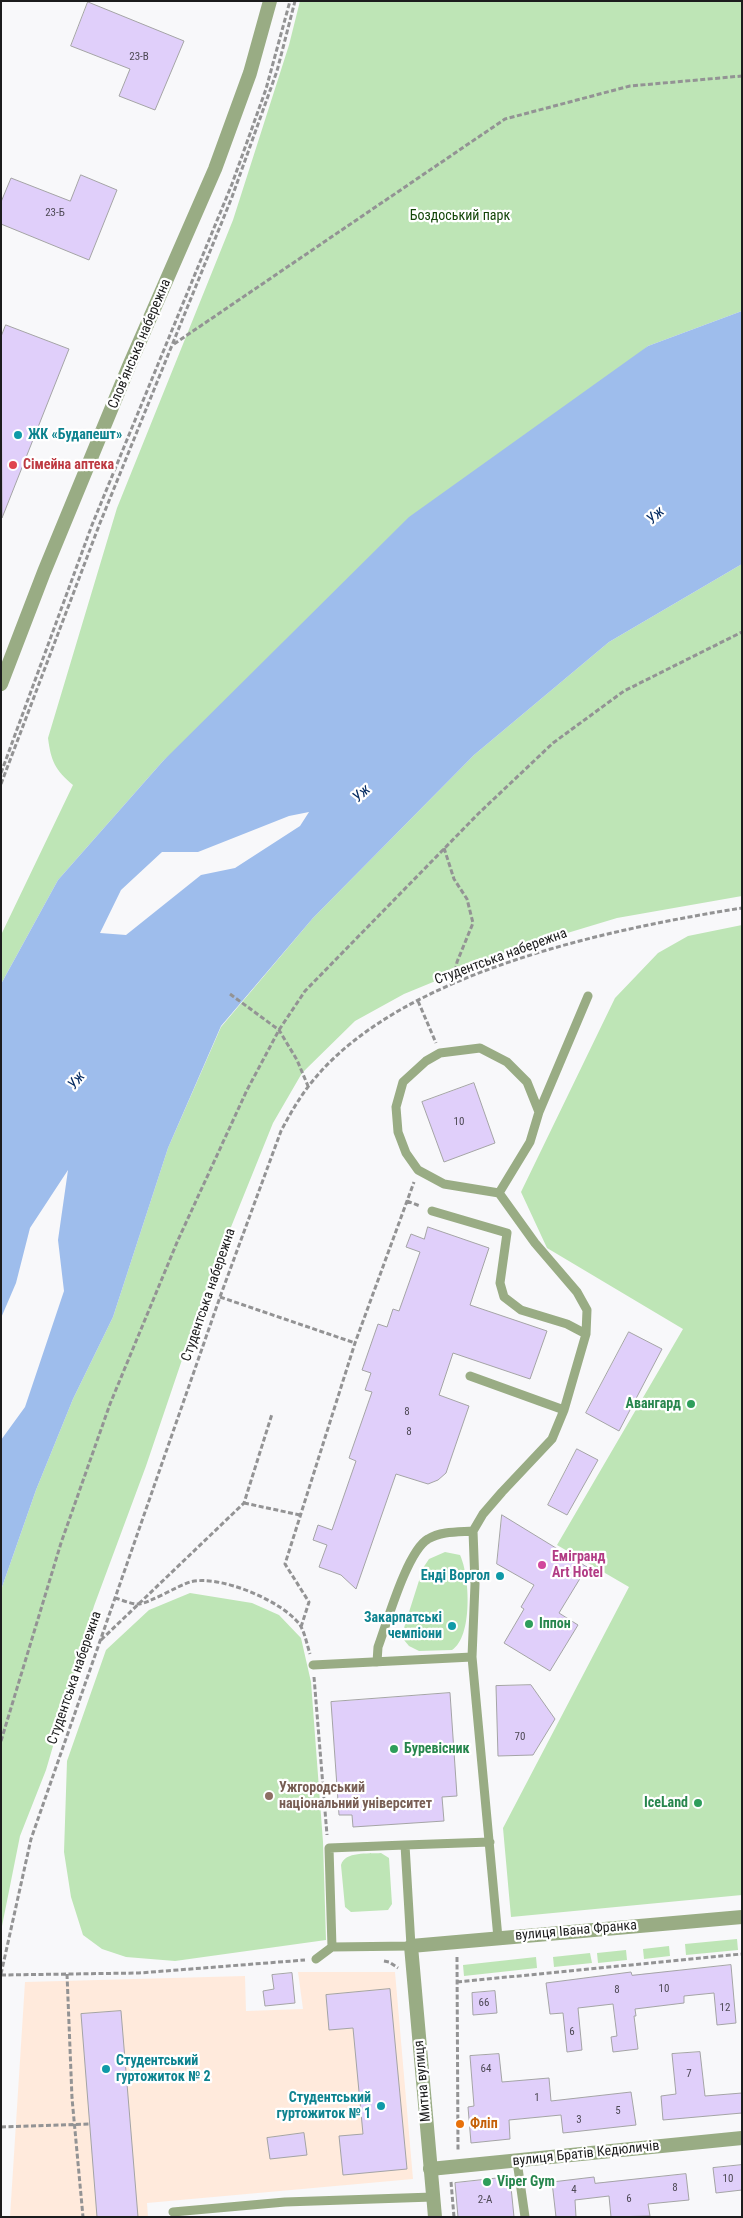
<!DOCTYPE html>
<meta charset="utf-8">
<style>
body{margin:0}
#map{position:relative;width:743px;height:2218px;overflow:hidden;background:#f8f8fa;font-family:"Roboto Condensed",sans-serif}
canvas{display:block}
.frame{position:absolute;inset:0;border:2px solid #1c1c1d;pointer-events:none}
</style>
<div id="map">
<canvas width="743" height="2218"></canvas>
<div class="frame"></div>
</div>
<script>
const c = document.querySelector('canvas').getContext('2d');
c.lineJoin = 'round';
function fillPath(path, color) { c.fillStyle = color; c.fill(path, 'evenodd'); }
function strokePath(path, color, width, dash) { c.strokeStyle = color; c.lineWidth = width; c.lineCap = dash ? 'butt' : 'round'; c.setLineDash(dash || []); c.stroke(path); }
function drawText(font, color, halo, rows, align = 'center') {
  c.font = font + ' "Roboto Condensed",sans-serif'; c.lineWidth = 4.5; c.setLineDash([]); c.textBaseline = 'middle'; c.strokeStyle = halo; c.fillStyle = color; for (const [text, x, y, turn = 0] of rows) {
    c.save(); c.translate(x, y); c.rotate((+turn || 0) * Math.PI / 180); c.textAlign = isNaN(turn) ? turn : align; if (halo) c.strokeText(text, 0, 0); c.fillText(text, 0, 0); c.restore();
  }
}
fillPath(new Path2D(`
 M298 1972H395L413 2179 147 2203 148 2217H10L25 1982 245 1976 246 2011 303 2009Z`), '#ffeadc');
fillPath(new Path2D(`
 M300 1H742V311L648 346 163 761 58 880 1 984V935L73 785C55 770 51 761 48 738L117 508 233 220 289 45Z
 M742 564V896L617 918 511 950 404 994 355 1021 302 1073 273 1123 206 1289 146 1466 94 1606 46 1770 20 1836 1 1931V1590L36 1490 73 1399 113 1317 168 1148 221 1027 313 918 474 755 609 642Z
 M742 925V1895L511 1917 503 1828 629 1587 557 1545 683 1329 547 1248 521 1192 615 998 658 953 688 936Z
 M445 1552 460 1555C470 1576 473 1637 452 1650L419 1651 409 1646 404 1640 403 1631 423 1568 429 1559Z
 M190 1593 252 1603 279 1615 301 1638 311 1682 323 1842 326 1940 175 1961 126 1957 102 1949 83 1935 71 1897 64 1852 67 1761 106 1650 149 1610Z
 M381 1853 389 1858 392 1904 388 1910 351 1912 345 1907 341 1865C345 1851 368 1854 381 1853Z
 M737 1939 738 1950 686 1955 685 1944Z
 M669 1946 670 1956 644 1959 643 1949Z
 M626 1950 627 1960 598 1963 597 1953Z
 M590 1953 592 1963 554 1967 553 1957Z
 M536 1957 537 1968 464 1976 463 1965Z`), '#bee5b6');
fillPath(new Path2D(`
 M742 311V564L609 642 474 755 313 918 221 1026 168 1148 113 1317 73 1399 36 1490 1 1590V1440L25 1407 64 1291 58 1240 68 1170 30 1228 16 1283 1 1318V984L58 880 163 761 409 517 648 346ZM309 812 300 826 235 868 201 875 126 935 100 933 121 890 162 852H198L289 816Z`), '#9ebdec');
const building = new Path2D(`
 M88 2 184 41 155 110 119 96 130 69 71 46Z
 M81 175 117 190 89 260 1 224V202L11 178 70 201Z
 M6 325 69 349 2 518 1 337Z
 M474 1083 495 1143 444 1162 422 1102Z
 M428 1227 489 1248 470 1305 547 1331 530 1379 453 1353 439 1395 469 1406 446 1473 438 1480 428 1484 396 1474 356 1589 341 1575 319 1567 327 1545 313 1540 318 1525 332 1530 356 1461 349 1458 372 1392 365 1390 371 1373 362 1370 378 1324 387 1327 393 1309 399 1311 420 1252 406 1247 411 1234 424 1239Z
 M629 1332 662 1349 619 1431 586 1413Z
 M577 1449 598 1460 567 1515 548 1505Z
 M502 1515 587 1567 559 1613 578 1625 550 1671 504 1643 524 1609 521 1607 534 1585 497 1564Z
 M531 1685 555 1719 533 1755 498 1756 496 1686Z
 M450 1693 457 1796 442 1797 444 1821 353 1827 352 1815H339L331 1702Z
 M731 1965 736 2023 717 2025 714 1993 684 1996V2003L635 2009 636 2016H634L638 2049 613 2052 611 2037 617 2036 613 2004 578 2008 582 2050 567 2052 563 2013 550 2014 546 1983 631 1972 632 1975Z
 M292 1973 295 2003 265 2006 263 1991 274 1989 272 1975Z
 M390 1989 407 2169 343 2175 339 2136 363 2134 353 2028 329 2030 326 1995Z
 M495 1991 497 2013 473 2015 472 1993Z
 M121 2011 138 2217H97L81 2014Z
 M700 2052 705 2096 742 2093V2113L663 2120 661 2096 676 2094 672 2054Z
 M499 2054 502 2082 549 2078 551 2101 631 2092 636 2125 563 2133 561 2115 509 2120 510 2139 471 2143 468 2107 474 2106 470 2056Z
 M304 2133 307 2155 270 2159 267 2138Z
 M742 2165V2190L716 2193 713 2168Z
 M686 2174 689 2200 648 2204 650 2216 611 2217 609 2196 575 2200 576 2217H556L552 2182 594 2177 595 2183Z
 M510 2177 514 2217H458L455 2183Z`);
fillPath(building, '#e0cffa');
strokePath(building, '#a4a4a5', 1);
strokePath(new Path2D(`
 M174 344 505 119 630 86 742 76
 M1 773 92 525 232 184 266 89 290 1
 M1 784 100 523 232 197 277 71 295 1
 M444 848 454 879 467 899 473 923 457 962 453 984
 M230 994 279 1030 297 1060 308 1086
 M418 1001 436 1043
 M407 1201 420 1206
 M220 1297 355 1343
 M244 1503 300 1515
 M115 1598C122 1600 131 1604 138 1604 148 1604 177 1586 190 1582 219 1574 283 1601 300 1625 305 1633 307 1645 310 1654
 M301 1627 309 1602 285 1564 355 1343 414 1182
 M101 1640 244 1503 272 1414
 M314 1677 327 1835
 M1 1741 61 1543 110 1404 178 1240 247 1090 279 1030 305 991 479 813 553 743 624 691 742 632
 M457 1957 458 2150
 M384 1961 389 1962 398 1968
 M1 1974 31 1839 220 1297 281 1131C291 1112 302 1093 316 1077 406 971 610 929 742 908
 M67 1974 72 2098 83 2217
 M1 1975 139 1973 305 1960
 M457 1982 742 1954
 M1 2127 90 2124
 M451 2182 454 2217`), '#939394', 3, [5, 2.5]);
strokePath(new Path2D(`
 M539 1112 588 996
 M499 1193 444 1184 418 1170 406 1153 398 1132 396 1107 403 1082 426 1061 440 1053 480 1048 507 1062 527 1082 539 1112 530 1142 499 1193 535 1243 577 1292 587 1310 586 1334
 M432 1211 507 1233 500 1283 504 1297 521 1310 567 1324 586 1334 564 1410 552 1439 502 1492 483 1514 473 1531 475 1584 472 1657 498 1938
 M470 1376 564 1410
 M377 1662 378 1647C387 1623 407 1551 428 1539 441 1531 458 1532 473 1531
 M313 1665 472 1657
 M405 1845 490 1842
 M316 1959 332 1947 411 1946 405 1845 329 1848 332 1947
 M517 2161 525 2217
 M173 2212 285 2202 433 2197`), '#99ac84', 9);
strokePath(new Path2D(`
 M430 2169 742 2138`), '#99ac84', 14);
strokePath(new Path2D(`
 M1 684 44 572 129 366 215 169 250 73 270 1
 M435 2217 411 1946 742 1917`), '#99ac84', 14);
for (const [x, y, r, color] of [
 [18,435,5,"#0f9aa8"],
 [13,465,5,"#e0444e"],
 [691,1404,5,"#2e9e5b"],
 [542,1565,5,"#d1479c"],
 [500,1576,5,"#0f9aa8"],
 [529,1624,5,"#2e9e5b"],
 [452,1626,5,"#0f9aa8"],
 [394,1749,5,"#2e9e5b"],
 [269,1796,5,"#8d6e63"],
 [698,1803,5,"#2e9e5b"],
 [106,2069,5,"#0f9aa8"],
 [381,2106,5,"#0f9aa8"],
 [460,2124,5,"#e8710a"],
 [487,2182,5,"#2e9e5b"]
]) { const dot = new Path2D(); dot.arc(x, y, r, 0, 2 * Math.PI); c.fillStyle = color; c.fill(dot); strokePath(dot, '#fff', 2); }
drawText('11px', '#4d4954', null, [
 ["23-В",139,57],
 ["23-Б",55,213],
 ["10",459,1122],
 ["8",407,1412],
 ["8",409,1432],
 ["70",520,1737],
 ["10",664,1989],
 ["8",617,1990],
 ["66",484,2003],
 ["12",725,2008],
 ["6",572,2032],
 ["64",486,2069],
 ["7",689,2074],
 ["1",537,2098],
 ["5",618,2111],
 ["3",579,2120],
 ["10",728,2179],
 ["8",675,2188],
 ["4",574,2190],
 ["6",629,2199],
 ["2-А",485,2200]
]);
drawText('14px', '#134608', '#fff', [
 ["Боздоський парк",460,216]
]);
drawText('14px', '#1c1c1d', '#fff', [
 ["Словʼянська набережна",140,344,-67],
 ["Студентська набережна",501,957,-20],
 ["Студентська набережна",209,1295,-71],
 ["Студентська набережна",75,1678,-71],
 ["вулиця Івана Франка",576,1931,-5],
 ["Митна вулиця",423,2081,-95],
 ["вулиця Братів Кедюличів",586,2154,-6]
]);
drawText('bold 14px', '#0d838f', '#fff', [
 ["ЖК «Будапешт»",28,435,"left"],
 ["Енді Воргол",490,1576],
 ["Закарпатські",442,1618],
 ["чемпіони",442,1634],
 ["Студентський",116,2061,"left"],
 ["гуртожиток № 2",116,2077,"left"],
 ["Студентський",371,2098],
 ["гуртожиток № 1",371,2114]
], 'right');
drawText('bold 14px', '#be3a42', '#fff', [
 ["Сімейна аптека",23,465]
], 'left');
drawText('bold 14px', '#27864d', '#fff', [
 ["Авангард",681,1404,"right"],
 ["Іппон",539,1624],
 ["Буревісник",404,1749],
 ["IceLand",688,1803,"right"],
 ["Viper Gym",497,2182]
], 'left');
drawText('bold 14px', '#b23c85', '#fff', [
 ["Емігранд",552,1557],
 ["Art Hotel",552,1573]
], 'left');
drawText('bold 14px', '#785e54', '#fff', [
 ["Ужгородський",279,1788],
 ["національний університет",279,1804]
], 'left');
drawText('bold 14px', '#c56008', '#fff', [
 ["Фліп",470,2124]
], 'left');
drawText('italic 15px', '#062c62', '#fff', [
 ["Уж",656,516,-43],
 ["Уж",362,794,-43],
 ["Уж",77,1081,-50]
]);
</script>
